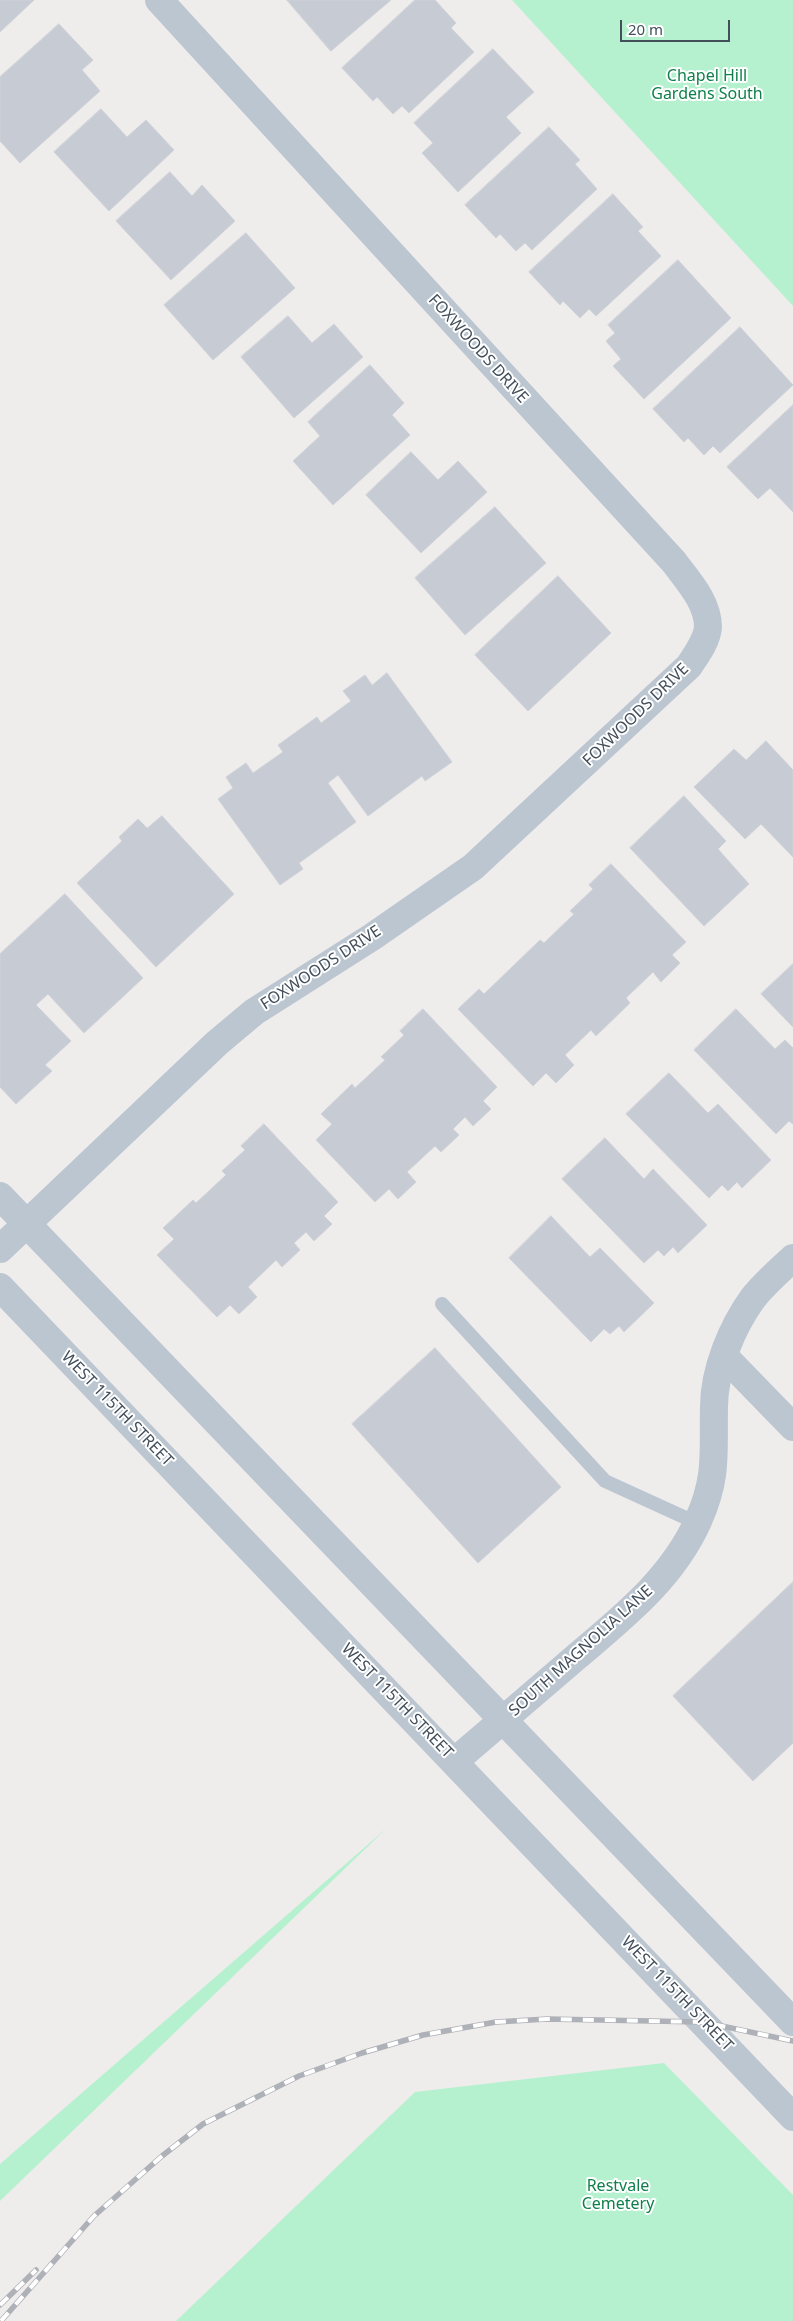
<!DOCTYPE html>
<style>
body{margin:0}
#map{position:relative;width:793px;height:2321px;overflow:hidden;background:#efecec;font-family:"Noto Sans",sans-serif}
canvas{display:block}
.scale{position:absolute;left:620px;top:20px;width:110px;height:22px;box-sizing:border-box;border:2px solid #434f5b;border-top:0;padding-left:6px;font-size:15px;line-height:18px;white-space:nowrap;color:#434f5b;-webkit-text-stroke:4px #fff;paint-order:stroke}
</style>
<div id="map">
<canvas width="793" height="2321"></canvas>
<div class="scale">20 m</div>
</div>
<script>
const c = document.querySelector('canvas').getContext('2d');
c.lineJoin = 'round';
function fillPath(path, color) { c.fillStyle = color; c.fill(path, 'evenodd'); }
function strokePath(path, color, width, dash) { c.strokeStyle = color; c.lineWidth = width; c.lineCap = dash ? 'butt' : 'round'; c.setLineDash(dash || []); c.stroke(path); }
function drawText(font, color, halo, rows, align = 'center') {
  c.font = font + ' "Noto Sans",sans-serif'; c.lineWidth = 4; c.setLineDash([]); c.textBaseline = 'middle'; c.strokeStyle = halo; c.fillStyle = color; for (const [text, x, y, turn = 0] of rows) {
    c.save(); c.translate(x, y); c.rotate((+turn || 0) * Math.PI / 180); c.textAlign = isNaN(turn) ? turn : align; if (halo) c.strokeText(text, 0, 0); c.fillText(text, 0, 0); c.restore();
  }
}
fillPath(new Path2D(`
 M512 0H793V306Z
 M387 1828 0 2201V2164Z
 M664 2063 793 2195V2321H176L415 2092Z`), '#b6f1cf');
const building = new Path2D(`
 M0 0H34L0 32Z
 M287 0H391L331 51Z
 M415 0H435L456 23 451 28 474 52 409 113 402 106 393 114 377 97 373 101 342 68Z
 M59 24 93 60 82 70 100 91 20 163 0 141V77Z
 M493 49 534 92 506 117 521 133 458 192 422 153 433 143 414 123Z
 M101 109 127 137 146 120 174 150 109 211 54 152Z
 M549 127 580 160 575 164 597 189 532 250 525 243 516 251 500 234 496 238 465 205Z
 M170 172 192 196 202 185 235 221 171 280 116 221Z
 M613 194 643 227 638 231 661 256 596 316 589 309 580 318 563 301 560 305 529 272Z
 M246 233 295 288 213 360 164 305Z
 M678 260 731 318 644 399 613 366 621 359 606 341 615 333 608 325Z
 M288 316 312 343 334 324 363 357 294 418 241 357Z
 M740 327 793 385 720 453 713 446 704 455 688 438 684 442 653 409Z
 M370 365 404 403 392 415 410 435 333 505 293 461 320 436 308 422Z
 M793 405V512L770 488 758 499 727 467Z
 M411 452 438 480 458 461 487 492 421 553 366 495Z
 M495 507 546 563 465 635 415 578Z
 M558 576 611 633 528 711 475 655Z
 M387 673 452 762 425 781 422 776 368 816 338 775 328 783 356 822 299 863 303 869 280 885 218 799 233 788 226 777 246 763 253 773 283 752 278 745 317 717 321 723 351 701 343 691 365 675 372 685Z
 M766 741 793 770V857L761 824 745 839 694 787 734 749 746 760Z
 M684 796 726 841 718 849 749 884 704 926 630 848Z
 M162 816 234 894 156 967 77 883 122 841 119 837 138 819 147 828Z
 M611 864 686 942 672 955 680 963 661 982 653 972 626 998 630 1003 596 1036 591 1030 565 1055 574 1065 556 1083 546 1073 533 1086 458 1009 479 989 484 994 540 940 544 943 574 914 570 911 593 889 589 885Z
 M65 894 143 978 84 1033 48 994 36 1005 71 1041 45 1065 52 1071 16 1104 0 1087V954Z
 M793 964V1027L761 994Z
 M423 1009 497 1087 483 1101 491 1109 473 1126 465 1117 453 1129 459 1135 441 1152 435 1146 407 1172 416 1182 398 1199 389 1189 375 1202 316 1140 332 1124 321 1114 352 1084 355 1088 385 1060 381 1057 404 1035 400 1031Z
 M736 1009 775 1049 785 1040 793 1048V1124L789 1121 776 1134 694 1050Z
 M669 1073 708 1113 718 1104 771 1160 742 1188 737 1182 728 1191 722 1185 709 1198 626 1114Z
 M264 1124 338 1202 324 1216 332 1224 314 1241 306 1232 294 1243 300 1250 282 1267 276 1260 248 1287 257 1297 239 1314 230 1305 217 1317 157 1255 174 1239 163 1228 193 1200 196 1203 226 1175 222 1171 245 1150 241 1146Z
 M605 1138 644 1179 653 1169 707 1225 678 1253 673 1247 664 1256 658 1250 644 1263 562 1179Z
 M551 1216 590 1257 600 1248 654 1303 624 1332 619 1326 610 1334 604 1329 591 1342 509 1258Z
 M435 1348 561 1487 478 1563 352 1424Z
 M793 1582V1743L753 1781 673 1696Z`);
fillPath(building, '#c7cbd3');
strokePath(building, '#cfd2d8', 1);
strokePath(new Path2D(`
 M442 1304 605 1481 697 1523`), '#bbc6d0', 14);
strokePath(new Path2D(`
 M0 1249 217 1043 254 1012 372 937 473 867 689 666C696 655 707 641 708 627 708 602 688 581 674 562L159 0
 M724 1356 793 1427
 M455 1761C495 1727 535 1692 575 1658 622 1618 672 1579 698 1521 718 1477 713 1453 714 1407 714 1370 732 1327 753 1298 765 1283 779 1271 793 1258`), '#bbc6d0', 28);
strokePath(new Path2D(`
 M0 1196 793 2022
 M0 1287 793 2117`), '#bbc6d0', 28);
const rail = new Path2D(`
 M0 2305 36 2270
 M1 2321 94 2216 162 2156 203 2124 299 2076 362 2053 423 2035 496 2022 547 2019 703 2022 793 2041`);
strokePath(rail, '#aeb1b7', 5.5);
strokePath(rail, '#fff', 4, [11]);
drawText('16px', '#10804b', '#fff', [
 ["Chapel Hill",707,76],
 ["Gardens South",707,94],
 ["Restvale",618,2186],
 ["Cemetery",618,2204]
]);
drawText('16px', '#434f5b', '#fff', [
 ["FOXWOODS DRIVE",478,349,48],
 ["FOXWOODS DRIVE",636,715,-44],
 ["FOXWOODS DRIVE",321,968,-33],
 ["WEST 115TH STREET",117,1409,46],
 ["SOUTH MAGNOLIA LANE",581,1651,-42],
 ["WEST 115TH STREET",397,1701,46],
 ["WEST 115TH STREET",677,1994,46]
]);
</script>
